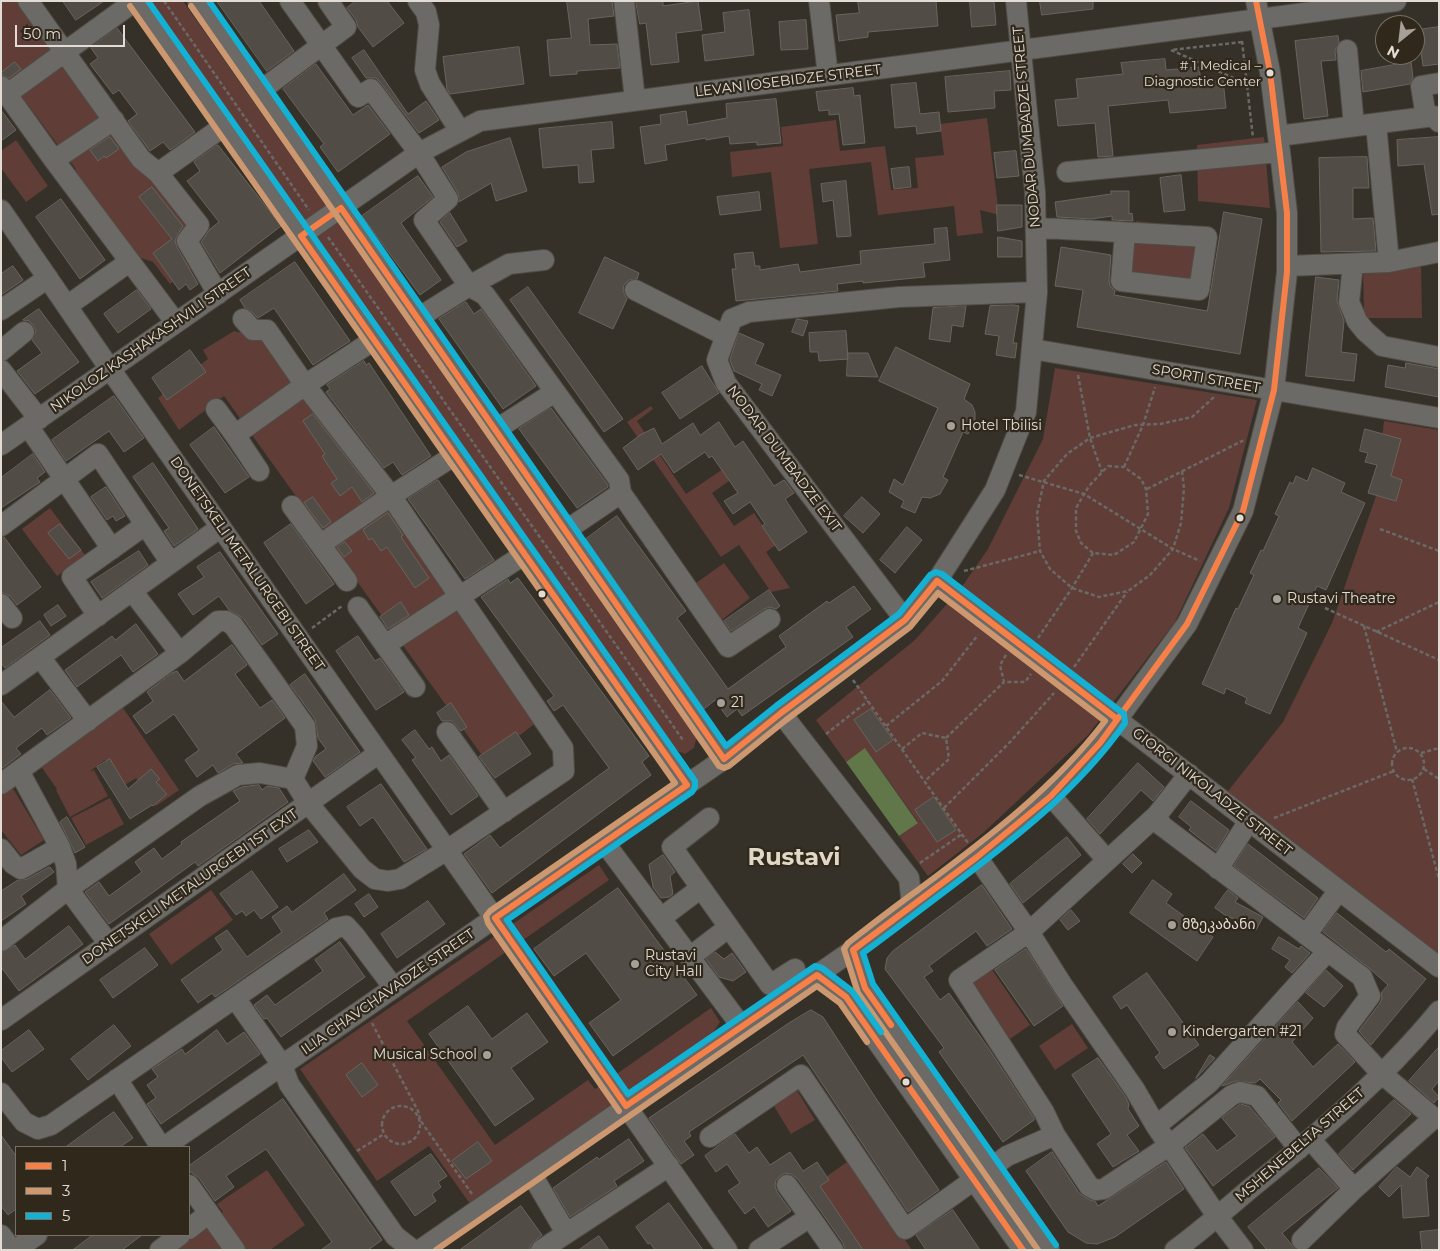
<!DOCTYPE html>
<meta charset="utf-8">
<style>
body{margin:0}
#map{position:relative;width:1440px;height:1251px;overflow:hidden;background:#353129;font-family:Montserrat,sans-serif}
canvas{display:block}
.frame{position:absolute;inset:0;border:2px solid #e2dcd4;pointer-events:none}
.legend{position:absolute;left:15px;top:1146px;width:175px;height:90px;box-sizing:border-box;background:#30281b;border:1px solid #777065;margin:0;padding:6px 9px;list-style:none;font-size:15px;color:#e2dcd4}
.legend li{display:flex;align-items:center;gap:10px;height:25px}
.legend b{width:25px;border:1px solid #777065}
.north{position:absolute;left:1375px;top:15px;width:50px;height:50px;box-sizing:border-box;background:#30281b;border:1px solid #777065;border-radius:50%;rotate:209deg;font-size:14px;font-weight:700;line-height:20px;text-align:center;color:#e2dcd4}
.north::after{content:'';display:block;margin:auto;width:18px;height:22px;background:#a5a098;clip-path:polygon(50% 0,100% 100%,50% 72%,0 100%)}
.scale{position:absolute;left:15px;top:25px;width:110px;height:22px;box-sizing:border-box;border:2px solid #e2dcd4;border-top:0;padding-left:6px;font-size:15px;line-height:18px;white-space:nowrap;color:#e2dcd4;-webkit-text-stroke:4px #30281b;paint-order:stroke}
</style>
<div id="map">
<canvas width="1440" height="1251"></canvas>
<div class="frame"></div>
<ul class="legend">
<li><b style="height:6px;background:#f78048"></b>1</li>
<li><b style="height:6px;background:#cd976f"></b>3</li>
<li><b style="height:6px;background:#13b2d5"></b>5</li>
</ul>
<div class="north">N</div>
<div class="scale">50 m</div>
</div>
<script>
const c = document.querySelector('canvas').getContext('2d');
c.lineJoin = 'round';
function fillPath(path, color) { c.fillStyle = color; c.fill(path, 'evenodd'); }
function strokePath(path, color, width, dash) { c.strokeStyle = color; c.lineWidth = width; c.lineCap = dash ? 'butt' : 'round'; c.setLineDash(dash || []); c.stroke(path); }
function drawText(font, color, halo, rows, align = 'center') {
  c.font = font + ' Montserrat,"Noto Sans Georgian",sans-serif'; c.lineWidth = 4.5; c.setLineDash([]); c.textBaseline = 'middle'; c.strokeStyle = halo; c.fillStyle = color; for (const [text, x, y, turn = 0] of rows) {
    c.save(); c.translate(x, y); c.rotate((+turn || 0) * Math.PI / 180); c.textAlign = isNaN(turn) ? turn : align; if (halo) c.strokeText(text, 0, 0); c.fillText(text, 0, 0); c.restore();
  }
}
fillPath(new Path2D(`
 M1 1H20L193 233 175 246 191 269 170 284 153 262 132 255 71 173 76 169 1 69Z
 M151 1H183L697 736 694 748 685 754 672 749 325 254Z
 M987 118 999 215 980 210 983 233 957 236 954 206 878 215 871 162 809 169 818 244 780 248 771 172 732 177 730 152 783 146 781 127 836 120 840 151 885 146 891 190 918 188 915 158 944 155 940 124Z
 M1264 137 1270 208 1198 201 1197 145Z
 M16 140 48 186 26 202 1 168V151Z
 M1136 221 1203 230 1194 297 1127 288Z
 M1421 264 1422 318H1364L1363 265Z
 M234 331 276 342 537 722 486 761 224 396 179 430 158 398 208 359 203 350Z
 M1055 368 1257 400 1229 508 1175 622 1088 735 983 833 928 876 899 836 918 822 866 749 846 762 816 720 915 640 961 588 988 549 1043 439Z
 M651 406 653 409 637 421 686 494 729 465 736 476 712 493 734 526 754 513 776 545 766 552 790 588 771 592 739 545 721 557 627 422Z
 M1384 421 1439 430V955L1224 796 1283 722 1332 623 1376 496Z
 M50 508 85 555 57 576 22 529Z
 M724 563 750 598 719 622 692 586Z
 M123 708 179 790 156 806 136 778 123 786 105 760 89 772 94 770 108 796 70 817 56 790 57 789 40 765Z
 M12 787 44 840 21 855 1 830V790Z
 M110 798 124 824 86 845 71 818Z
 M599 865 609 880 407 1021 495 1145 588 1080 595 1089 711 1008 720 1022 704 1046 473 1208 429 1146 377 1181 300 1069Z
 M211 890 233 920 171 965 149 934Z
 M984 958 1030 1025 1007 1041 961 974Z
 M1072 1024 1088 1048 1055 1070 1039 1046Z
 M793 1084 815 1120 791 1134 769 1098Z
 M850 1160 912 1250H857L813 1186Z
 M267 1170 305 1225 270 1250H168L223 1212 217 1204Z`), '#603d36');
fillPath(new Path2D(`
 M865 748 918 823 899 836 846 762Z`), '#617649');
const building = new Path2D(`
 M63 1H104L76 20Z
 M217 1H259L294 51 267 71Z
 M356 1H387L404 23 373 47 358 27 356 20 347 8Z
 M567 1H612L614 16 588 19 590 45 617 44 620 68 577 71V74L550 76 547 40 571 38Z
 M636 1H663V6L698 1 702 30 676 33 679 62 651 65 646 23 640 24Z
 M858 1H936L938 26 868 32V37L839 41 836 15 859 13Z
 M970 1H994L996 25 972 27Z
 M1040 1H1093V9L1042 15Z
 M749 10 754 55 705 61 702 35 725 32 723 13Z
 M806 20 808 49 781 50 779 22Z
 M1439 27V64L1423 66 1418 30Z
 M117 28 195 132 170 150 163 142 150 151 128 121 137 114 119 90 113 94 90 64 98 58 91 48Z
 M1338 36 1339 42 1335 51 1336 60 1321 61 1328 116 1304 119 1295 41Z
 M519 47 524 84 450 94 447 89 443 57Z
 M364 50 408 114 426 101 439 120 419 133 380 82 376 78H366L352 58Z
 M1165 59 1166 70 1199 67 1201 82 1223 80 1226 108 1170 113 1168 100 1108 106 1113 156 1098 157 1095 123 1058 126 1055 100 1078 98 1076 79 1123 74 1121 63Z
 M15 62 21 69 9 78 1 74V73Z
 M1411 62 1413 77 1410 84 1363 92 1361 71Z
 M316 64 353 115 368 105 390 134 338 172 320 147 324 144 283 89Z
 M1010 71 1011 90 994 91 995 108 948 112 945 77Z
 M916 83 920 114 939 112 941 131 917 134 916 126 895 128 891 85Z
 M853 88 854 96 860 95 865 143 843 145 839 114 829 115V110L819 111 816 92Z
 M776 99 781 143 757 145V142L730 144 729 136 706 140V138L665 145 667 160 645 164 640 127 661 124 660 115 686 111 688 125 727 118 726 104Z
 M1 110 16 130 1 141Z
 M612 122 614 148 591 150 594 182 579 183 578 165 543 168 539 129Z
 M110 137 119 149 106 158 104 156 98 161 90 150Z
 M1439 137V214L1432 215 1424 164 1398 166 1397 140Z
 M510 138 527 191 496 201 491 183 459 202 458 193 442 167 466 152Z
 M218 145 281 226 220 273 201 242 210 229 219 222 187 181 200 171 194 162Z
 M1016 151 1019 176 997 178 994 153Z
 M1367 157 1369 188H1353V219L1373 218 1376 251 1321 252 1319 158Z
 M909 167 911 187 894 189 891 169Z
 M1181 175 1185 210 1164 212 1160 178Z
 M418 176 433 197 401 223 441 280 420 295 362 216Z
 M846 181 851 236 837 237 833 200 823 202 821 184Z
 M152 187 183 226 178 234 175 241 177 247 198 284 190 290 186 284 179 290 153 253 172 239 139 197Z
 M1111 191H1129V214L1132 213 1133 221 1112 220V216L1091 219 1057 217 1055 202 1111 194Z
 M759 192 761 210 720 215 717 197Z
 M61 199 105 260 80 279 36 217Z
 M997 205H1022V227L998 231Z
 M1224 212 1262 219 1240 354 1077 327 1083 290 1055 286 1061 247 1111 255 1109 280 1110 286 1115 291 1114 295 1207 311Z
 M450 213 467 241 457 247 440 222Z
 M947 228 950 260 923 263 925 277 863 283V281L837 284 838 291 736 301 732 269H736L734 254 753 252 755 266H760V270L798 264 800 272 861 264 860 251 935 244 934 229Z
 M998 237 1022 241V257H998Z
 M605 257 639 273 637 279 629 280 624 285 623 291 627 299 613 329 579 313Z
 M295 262 350 341 313 365 274 308 258 318 251 311 245 308 240 300Z
 M13 266 23 280 1 295V274Z
 M1316 277 1339 280 1337 301 1344 321 1341 352 1357 354 1354 381 1306 376Z
 M528 287 623 419 604 432 510 300Z
 M137 290 151 309 118 333 104 314Z
 M466 302 474 314 481 309 536 386 503 409 439 319Z
 M1014 305 1019 306 1013 343H1017L1015 358 996 355 999 336 985 334 990 306Z
 M966 306 963 327 952 325 950 342 929 339 933 308Z
 M39 309 79 362 35 394 17 371 42 353 32 340 36 331 33 325 29 321 23 320Z
 M797 319 808 321 803 336 792 332Z
 M846 331 848 359 819 361 818 352H810L809 333Z
 M739 333 764 344 755 364 781 375 772 396 759 390 762 384 734 371 730 360Z
 M896 347 970 384 964 399 972 405 975 412V421L968 434 963 432 943 477 948 480 940 494 930 498 922 497 915 513 901 507 904 501 889 492 894 479 903 485 938 408 879 381Z
 M190 350 206 372 167 400 152 378Z
 M848 353H868L878 377 847 376Z
 M364 361 366 365 369 363 431 456 402 475 393 462 384 468 326 392 330 389 327 385Z
 M1406 363 1439 369V397L1385 387 1388 365 1405 368Z
 M702 366 719 393 680 419 662 393Z
 M114 396 144 438 124 452 109 431 66 461 52 440Z
 M551 408 608 485V487L577 508 519 429Z
 M313 414 374 493 362 502 352 487 340 496 331 483 337 479 322 456 325 454 303 421Z
 M719 422 735 447 743 441 774 486 784 480 794 493 785 499 807 532 779 551 762 526 765 524 750 502 733 514 724 501 738 493 712 456 709 458 705 452 674 473 661 454 638 470 623 448 640 435 654 428 662 444 693 423 700 435Z
 M214 427 249 477 225 493 190 445Z
 M1365 429 1401 439 1391 476 1402 480 1396 501 1368 493 1377 465 1365 462 1368 453 1360 451Z
 M33 454 45 472 37 478 40 482 1 508V478Z
 M153 463 198 529 174 546 164 531 169 528 133 477Z
 M1313 468 1345 483 1341 492 1365 503 1326 590 1317 586 1298 628 1307 633 1270 714 1245 703 1247 698 1226 688 1224 694 1202 684 1236 608 1238 609 1254 575 1250 573 1261 550 1263 551 1279 516 1275 514 1290 482 1293 484 1296 476 1307 481Z
 M438 480 494 560 465 579 408 499Z
 M106 487 125 516 116 521 113 516 107 520 91 497Z
 M313 497 331 522 323 528 304 503Z
 M862 497 880 514 863 533 844 516Z
 M388 513 403 535 401 537 429 578 415 588 387 547 381 551 372 538 369 540 363 530Z
 M617 516 686 611 677 618 728 689 786 647 779 636 827 601 829 603 854 586 871 609 846 627 853 637 742 716 737 709 727 717 715 700 704 709 586 539Z
 M60 524 81 550 69 559 48 533Z
 M291 524 334 584 306 604 264 543Z
 M907 527 922 540 895 573 880 560Z
 M4 537 41 587 17 605 10 596 1 592V538Z
 M345 542 352 551 344 557 337 547Z
 M139 551 148 565 102 598 91 582Z
 M220 552 278 634 262 645 243 618 229 610 219 596 193 615 178 594 204 577 197 567Z
 M518 578 649 756 642 762 651 775 492 893 464 854 490 835 500 848 609 768 563 705 554 711 547 701 554 696 481 597 508 579 510 583Z
 M769 590 780 606 776 609 770 607 764 609 731 631 724 621Z
 M401 602 409 615 388 629 380 617Z
 M58 605 66 616 51 626 44 615Z
 M40 621 50 635 5 668 1 663V648Z
 M136 624 158 654 133 672 121 655 77 687 65 670 112 636 115 640Z
 M358 636 375 661 380 658 404 692 376 710 336 651Z
 M232 645 247 665 235 674 260 708 272 700 285 718 236 754 243 763 233 764 218 773 213 765 197 777 185 760 199 750 174 714 146 734 133 716 153 701 147 692 172 673 177 671 184 681Z
 M305 674 360 752 325 777 313 761 316 756 326 749 318 738 315 719 290 685Z
 M50 690 71 718 47 735 42 728 16 748 21 754 1 769V701L14 717Z
 M451 703 467 727 461 731 452 721H442L437 713Z
 M871 709 893 740 876 752 854 720Z
 M415 730 429 749 432 747 441 761 449 755 478 796 451 815 412 760 416 758 402 740Z
 M516 732 531 754 495 778 479 757Z
 M110 759 128 789 151 769 160 779 156 782 167 794 153 806 152 805 130 819 97 767Z
 M1138 763 1164 787 1153 801 1141 790 1100 834 1087 819Z
 M381 784 427 849 404 862 373 817 360 826 347 807Z
 M259 785 262 790 267 786 279 788 288 802 198 866 195 862 109 924 85 892 99 882 109 896 142 872 135 862 154 848 162 859 182 844 181 842 240 801 233 791 242 787Z
 M934 797 956 830 937 842 915 810Z
 M1191 801 1229 830 1216 851 1189 830 1191 827 1179 817Z
 M67 817 85 847 75 853 60 822Z
 M309 830 318 842 287 862 279 849Z
 M1067 837 1081 855 1023 903 1010 884Z
 M1248 844 1318 898 1304 918 1234 866Z
 M1133 854 1142 863 1132 873 1123 864Z
 M663 855 675 872 670 876 673 894 669 897 661 898 653 887 649 865Z
 M50 867 54 872 21 896 26 904 1 921V891L18 880 27 879Z
 M252 871 278 907 261 919 254 910 246 916 242 911 236 915 220 894Z
 M344 874 356 890 324 913 328 919 215 997 212 993 198 1003 181 980 223 950 215 938 227 930 247 957 282 932 272 917 287 906 292 912Z
 M1153 880 1172 894 1166 903 1213 937 1197 961 1130 913Z
 M982 885 1012 929 987 946 976 931 929 966 933 971 924 977 940 1000 949 993 989 1049 1034 1118V1120L1003 1142 939 1052 944 1048 885 969 887 958 893 951Z
 M618 888 697 995 613 1056 589 1023 621 1000 586 953 554 976 534 949Z
 M1228 890 1238 898 1235 902 1263 917 1256 930 1225 915 1215 908Z
 M369 894 378 907 364 917 355 904Z
 M428 901 445 924 397 958 381 934Z
 M1071 910 1080 921 1068 930 1060 920Z
 M1337 913 1386 952 1389 949 1426 979 1371 1045 1359 1031 1380 1003 1382 998 1381 993 1388 985 1369 968 1323 932Z
 M69 926 83 944 19 991 1 967V953L15 945 25 959Z
 M1279 937 1299 949 1301 946 1310 953 1292 973 1285 967 1290 960 1272 949Z
 M340 942 365 977 281 1037 267 1018 264 1019 254 1005 267 995 275 1005 323 971 315 960Z
 M145 948 158 965 113 998 100 980Z
 M1026 949 1063 1006 1034 1026 995 970Z
 M715 952 724 959 732 953 746 972 733 981 719 977 706 959Z
 M1326 970 1343 986 1324 1007 1306 993Z
 M1147 973 1199 1045 1164 1069 1155 1057 1160 1053 1127 1005 1121 1009 1113 997Z
 M1298 1002 1313 1018 1292 1042 1313 1067 1338 1044 1355 1062 1292 1121 1278 1103 1281 1100 1260 1079 1255 1083 1236 1081 1222 1086Z
 M468 1006 492 1039 527 1013 548 1042 511 1068 534 1099 495 1126 429 1034Z
 M811 1010 823 1017 879 1103 939 1190 908 1212 803 1055 689 1132 691 1136 684 1141 694 1155 681 1164 649 1118 789 1023Z
 M114 1025 131 1046 88 1080 71 1059Z
 M29 1030 44 1049 12 1072 1 1057V1051Z
 M217 1030 227 1044 244 1032 260 1054 161 1124 147 1104 156 1098 147 1085 158 1077 152 1069 182 1049 185 1054Z
 M1439 1047V1081L1432 1089 1439 1097 1434 1103 1409 1081Z
 M1210 1055 1215 1058 1196 1078Z
 M1098 1058 1125 1096 1129 1104 1128 1109 1139 1126 1127 1135 1139 1151 1113 1167 1097 1144 1111 1134 1072 1075Z
 M362 1063 378 1085 362 1097 346 1075Z
 M283 1099 382 1240 368 1250H321L332 1242 266 1149 226 1176 234 1187 215 1201 199 1178 189 1171V1166Z
 M1394 1100 1411 1114 1353 1170 1339 1154Z
 M1241 1104 1250 1107 1275 1137 1213 1186 1185 1148 1203 1134 1217 1151 1237 1136 1222 1118Z
 M114 1112 133 1138 120 1147H66Z
 M735 1134 749 1153 757 1147 770 1165 790 1152 803 1171 817 1162 829 1180 820 1186 863 1250H845L843 1243 820 1210 797 1178 791 1174 785 1173 780 1176 776 1180 775 1186 777 1192 791 1211 768 1227 754 1207 745 1214 728 1191 740 1183 727 1164 716 1172 705 1156Z
 M1 1135 16 1156V1209L8 1215 1 1206Z
 M629 1139 644 1161 614 1181 617 1186 570 1217 553 1188 597 1157 599 1159Z
 M478 1142 492 1161 466 1179 452 1161Z
 M1052 1152 1079 1193 1090 1200 1095 1201 1098 1206 1166 1162 1184 1189 1115 1237 1097 1244 1086 1243 1068 1232 1026 1171Z
 M431 1154 447 1176 438 1182 441 1187 432 1194 436 1201 415 1216 391 1182Z
 M1397 1167 1410 1177 1417 1167 1429 1176 1426 1179 1429 1216 1403 1218 1401 1185 1389 1197 1379 1187Z
 M1319 1168 1338 1188 1282 1233 1296 1250H1267L1248 1227Z
 M669 1203 703 1250H655L650 1243 648 1244 636 1227Z
 M521 1206 542 1235 531 1244 529 1250H460Z
 M953 1210 980 1250H926L916 1235Z
 M1439 1230V1250H1422L1420 1232Z
 M93 1235H142L122 1250H73Z
 M599 1236 609 1250H579Z`);
fillPath(building, '#514c46');
strokePath(building, '#69645e', 1);
const minor = new Path2D(`
 M28 1 141 159 158 173
 M137 1 687 785
 M198 1 724 759
 M290 1 358 97 371 89 419 153 448 199 424 220 469 286 485 295 619 480 621 493 728 647 770 619
 M418 1 426 12 429 25 425 70 430 84 460 131
 M624 1 635 100
 M819 1 828 75
 M1347 50 1354 126
 M1 86 54 160 176 323
 M260 91 346 27 328 1
 M7 94 135 1
 M1426 117 1421 86 1439 83
 M1376 124 1389 262
 M1278 136 1434 116 1439 122
 M54 160 114 120
 M1067 172 1280 152
 M1 210 110 369 727 1250
 M1036 228C1093 230 1150 234 1207 237L1199 290 1121 281 1125 233
 M1353 264 1349 302 1357 321 1365 331 1382 346 1439 357
 M1287 266 1389 262 1439 252
 M635 290 726 336
 M218 294 187 241 199 225 158 173 224 126
 M67 306 129 262
 M1 310 48 278
 M418 318 469 286 509 264 544 260
 M1032 349 1439 418
 M1 351 24 332
 M1 370 39 419
 M216 409 235 435
 M28 426 112 549
 M495 430 555 392
 M1 445 419 153 480 121 1396 1
 M259 471 235 435 305 385 374 340
 M292 506 347 581
 M1 526 98 454 171 563
 M565 531 621 493
 M321 544 391 496 455 455
 M937 581 1439 967
 M132 591 180 653
 M1 604 12 618
 M358 607 415 687
 M98 616 72 577 145 525
 M905 620 726 383 717 360 732 319 749 312 899 297 1037 292
 M385 645 525 554
 M40 657 88 721
 M1 685 221 527
 M781 713 909 878 912 906
 M447 732 504 812
 M19 771 60 847 66 864 68 889 109 944
 M1189 774 1157 815 1161 825 1362 977 1370 996 1347 1027 1345 1034 1381 1073 1434 1118 1439 1119
 M1 784 180 653 218 621H226L233 625 305 726 307 746 293 779 308 803 362 869 375 879 388 881 400 879 447 850 564 771 563 748 391 496 305 385 267 330H253L243 319
 M1051 796 1107 860
 M709 818 672 847 770 985 795 969
 M604 842 742 1027
 M1 849 13 864 21 869 60 847
 M977 857 1029 932 1063 986 1135 1090 1156 1126 1217 1216 1243 1250
 M1218 869 1249 821
 M661 918 701 888
 M1306 935 1339 890
 M1 941 68 889 200 796 238 775 260 773 293 779
 M853 950 865 988 1049 1250
 M690 957 729 927
 M817 975 846 997 1023 1250
 M235 998 282 1065 289 1084 395 1236 413 1250
 M1 1020 379 753
 M117 1079 161 1147
 M1 1093 24 1122 38 1129 51 1125 336 928 346 926 355 936 394 988
 M1156 1126 1209 1083 1327 952
 M1055 1135 1044 1112 959 980 1029 932 1157 815
 M710 1137 801 1075 905 1229 974 1180
 M1310 1139 1354 1189
 M164 1147 724 759 781 713 905 620 937 581 995 490 1026 412 1037 292 1035 192 1016 1
 M991 1168 1007 1156 1055 1135 1089 1186 1096 1190 1104 1189 1170 1145 1232 1095 1240 1092 1257 1096 1299 1149
 M531 1173 566 1233
 M189 1185 235 1250
 M810 1217 833 1250
 M189 1229 209 1213
 M1 1235 12 1250
 M1302 1240 1354 1189 1434 1118
 M15 1250 37 1235
 M160 1250 180 1235
 M420 1250 853 950 977 857 1051 796 1100 743 1187 624 1243 511 1274 390 1287 272V213L1280 152 1270 72 1256 1
 M541 1250 669 1166
 M759 1250 810 1217 787 1185
 M1175 1250C1201 1231 1226 1209 1251 1188 1318 1134 1385 1077 1439 1011`);
strokePath(minor, '#504c45', 22);
strokePath(new Path2D(`
 M164 1 309 210
 M1242 41 1253 138
 M1242 42 1171 50 1247 84
 M328 237 683 740
 M1078 375 1090 438 1102 472
 M1108 466 1124 467 1141 479 1146 489 1148 514 1134 542 1114 555 1093 553 1081 543 1076 531V508L1089 486Z
 M1124 467 1143 425 1155 387
 M1182 471 1184 488 1181 523 1173 549 1150 575 1128 591 1099 597 1072 588 1050 569 1040 551 1037 514 1044 481 1067 454 1090 438 1135 425 1160 424 1192 417 1214 397
 M1019 475 1084 494 1173 549 1200 561
 M1147 489 1244 440
 M1380 529 1439 551
 M964 571 1040 551
 M1325 608 1439 660
 M1364 626 1397 752
 M312 628 342 606
 M1376 632 1439 602
 M1038 638 1072 588 1093 553
 M1006 655 1000 665 1004 682H1025L1031 674
 M1074 667 1127 592
 M853 680 968 843
 M886 726 942 681 978 635
 M826 734 868 701
 M946 738 1004 682
 M1392 764a16 16 0 1 1 32 0a16 16 0 1 1-32 0Z
 M902 749 922 733 946 738 949 759 925 781
 M1421 753 1439 748
 M1424 769 1439 779
 M1412 779 1439 879
 M944 808 1010 742 1054 693
 M1274 818 1394 771
 M920 863 962 834
 M372 1023 419 1113 420 1120 472 1194
 M382 1125a19 19 0 1 1 38 0a19 19 0 1 1-38 0Z
 M357 1151 384 1134`), '#6b6965', 2.5, [4, 2.5]);
strokePath(minor, '#6b6a66', 20);
strokePath(new Path2D(`
 M891 1025 865 988 853 950 977 857 1051 796 1100 743 1187 624 1243 511 1274 390 1287 272V213L1270 72 1256 1
 M1023 1250 846 997 817 975 626 1106 495 918 687 785 301 236 341 208 724 759 781 713 905 620 937 581 1117 719`), '#f78048', 6);
strokePath(new Path2D(`
 M130 6 675 783 490 911 486 916 488 923 619 1111
 M191 6 719 766 724 768 729 766 786 720 910 627 938 593 1105 721C1053 789 986 839 918 890 894 907 871 925 848 943L844 949 858 993 1038 1250
 M436 1250 817 986 840 1003 867 1042`), '#cd976f', 6);
strokePath(new Path2D(`
 M148 1 695 781V787L692 792 507 920 628 1094 815 966 822 968 852 991 881 1032
 M209 1 726 746 776 706 899 614 930 575 936 572 942 574 1124 714 1125 723C1078 790 1013 840 948 889 920 910 892 932 863 953L873 984 1056 1245`), '#13b2d5', 6);
for (const [x, y, r, color] of [
 [1270,73,4.5,"#e2dcd4"],
 [951,426,5,"#a5a098"],
 [1240,518,4.5,"#e2dcd4"],
 [542,594,4.5,"#e2dcd4"],
 [1277,599,5,"#a5a098"],
 [721,703,5,"#a5a098"],
 [1172,925,5,"#a5a098"],
 [635,964,5,"#a5a098"],
 [1172,1032,5,"#a5a098"],
 [487,1055,5,"#a5a098"],
 [906,1082,4.5,"#e2dcd4"]
]) { const dot = new Path2D(); dot.arc(x, y, r, 0, 2 * Math.PI); c.fillStyle = color; c.fill(dot); strokePath(dot, '#30281b', 2); }
drawText('13px', '#e2dcd4', '#30281b', [
 ["# 1 Medical –",1261,66],
 ["Diagnostic Center",1261,82]
], 'right');
drawText('14px', '#e2dcd4', '#30281b', [
 ["LEVAN IOSEBIDZE STREET",788,81,-7],
 ["NODAR DUMBADZE STREET",1027,127,-95],
 ["NIKOLOZ KASHAKASHVILI STREET",151,340,-35],
 ["SPORTI STREET",1206,379,10],
 ["NODAR DUMBADZE EXIT",784,459,53],
 ["DONETSKELI METALURGEBI STREET",247,564,55],
 ["GIORGI NIKOLADZE STREET",1212,792,38],
 ["DONETSKELI METALURGEBI 1ST EXIT",190,887,-35],
 ["ILIA CHAVCHAVADZE STREET",388,992,-35],
 ["MSHENEBELTA STREET",1300,1145,-41]
]);
drawText('14px', '#e2dcd4', '#30281b', [
 ["Hotel Tbilisi",961,426],
 ["Rustavi Theatre",1287,599],
 ["21",731,703],
 ["მზეკაბანი",1182,925],
 ["Rustavi",645,956],
 ["City Hall",645,972],
 ["Kindergarten #21",1182,1032],
 ["Musical School",477,1055,"right"]
], 'left');
drawText('bold 24px', '#e1d7c5', '#30281b', [
 ["Rustavi",794,858]
]);
</script>
